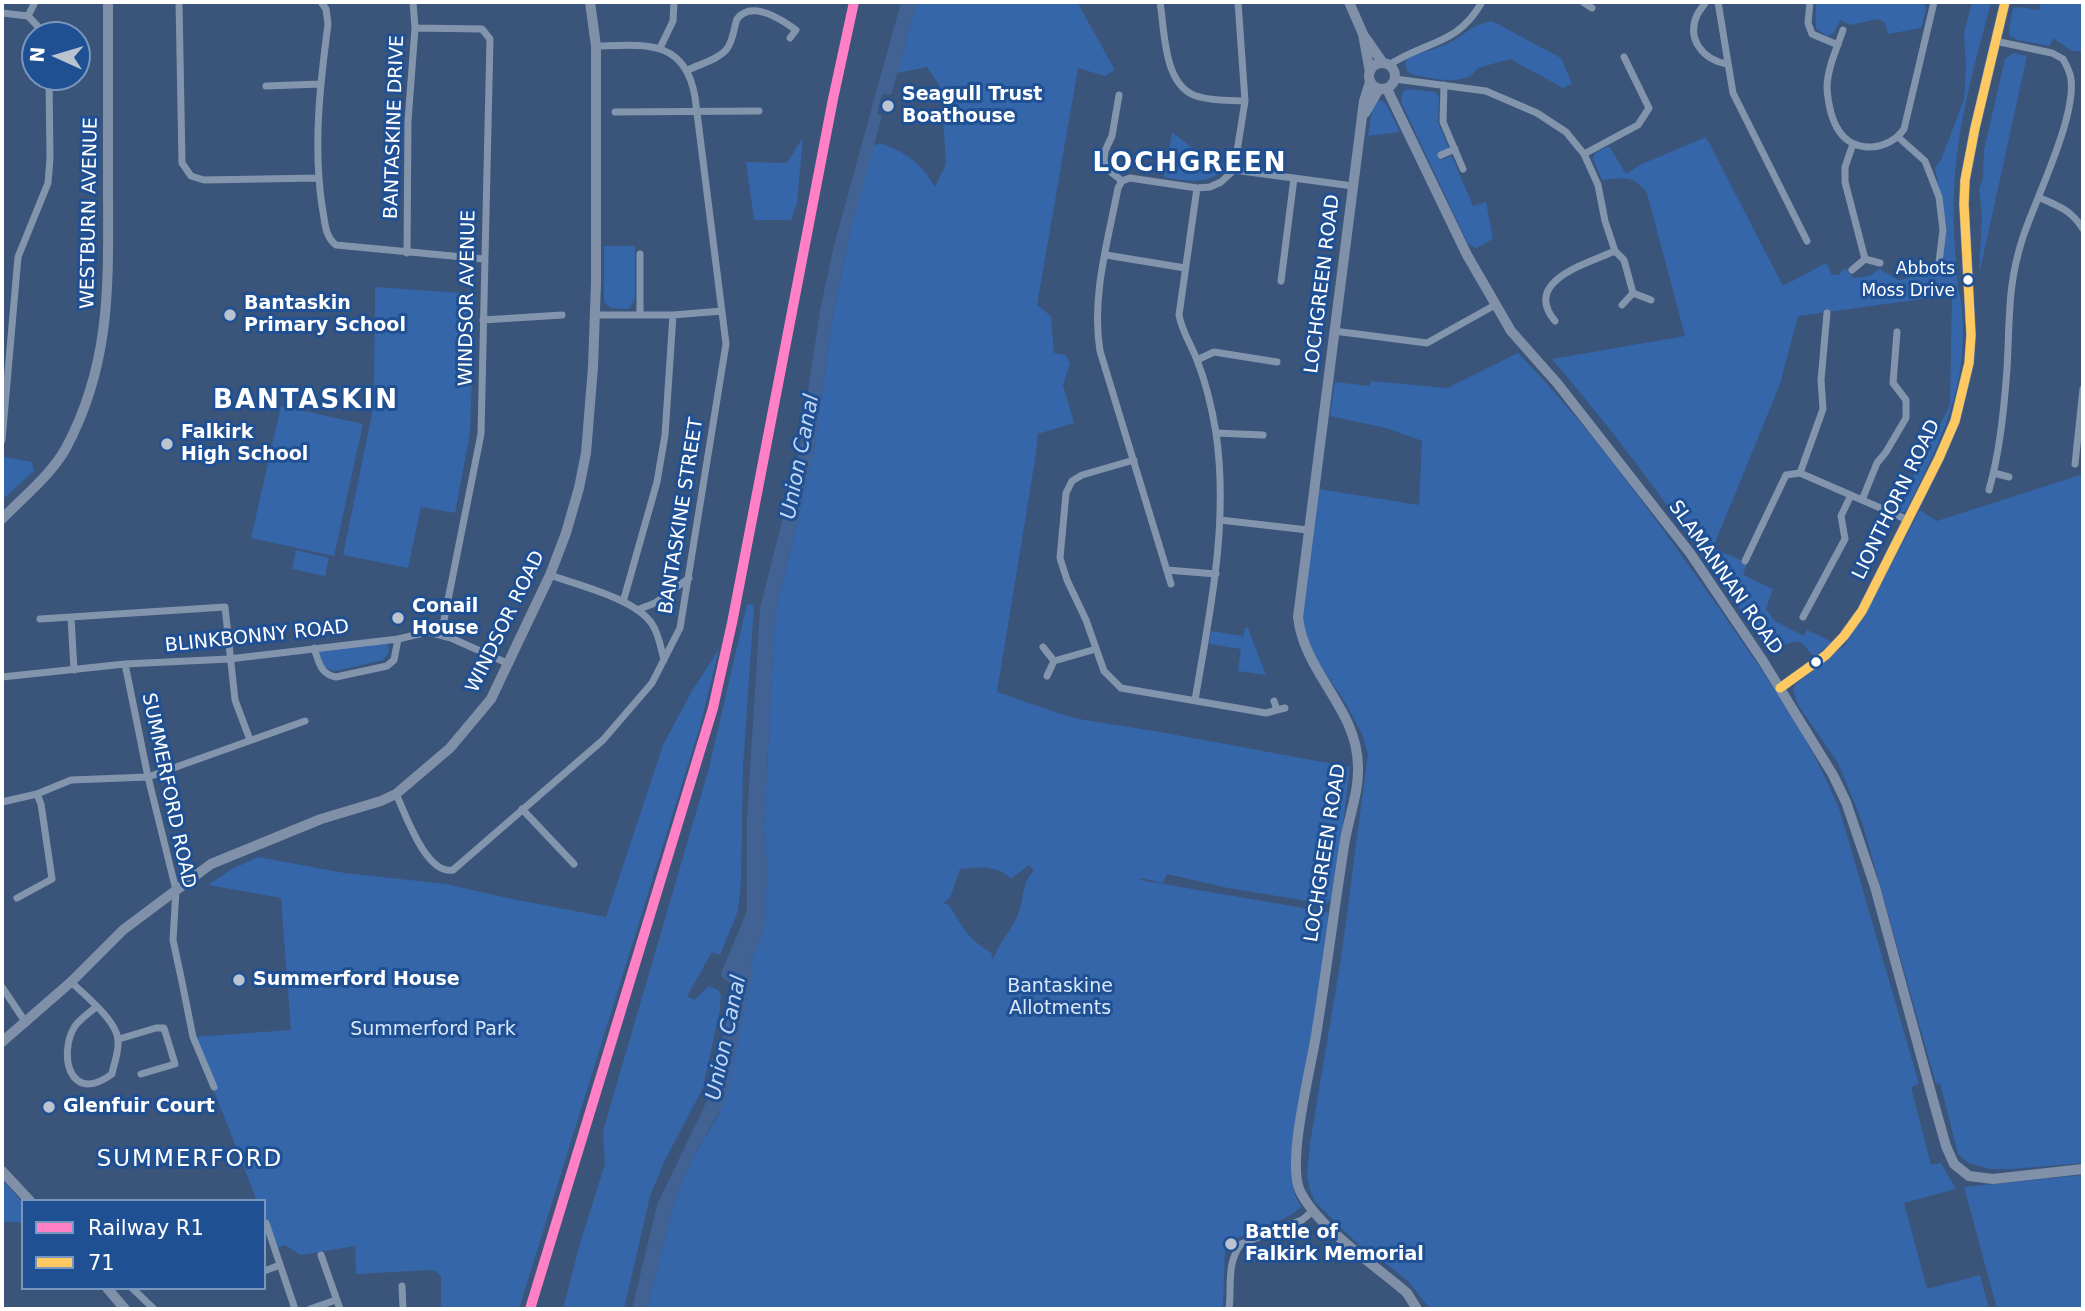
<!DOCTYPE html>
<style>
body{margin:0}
#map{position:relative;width:2085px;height:1311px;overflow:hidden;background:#3b5479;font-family:"DejaVu Sans",sans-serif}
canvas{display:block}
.frame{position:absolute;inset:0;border:4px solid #fff;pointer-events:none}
.legend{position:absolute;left:21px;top:1199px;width:245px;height:91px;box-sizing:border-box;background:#205094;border:2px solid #7996bf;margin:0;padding:9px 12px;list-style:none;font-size:21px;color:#fff}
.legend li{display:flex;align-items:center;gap:14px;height:35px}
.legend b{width:35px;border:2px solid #7996bf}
.north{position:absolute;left:21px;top:21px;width:70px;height:70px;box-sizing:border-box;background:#205094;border:2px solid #7996bf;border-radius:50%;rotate:274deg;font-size:19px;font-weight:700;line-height:28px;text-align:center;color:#fff}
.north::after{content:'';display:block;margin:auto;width:24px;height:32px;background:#bac3d0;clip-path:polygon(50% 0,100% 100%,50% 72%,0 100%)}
</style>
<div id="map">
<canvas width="2085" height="1311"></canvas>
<div class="frame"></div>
<ul class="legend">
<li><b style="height:9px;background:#ff80c5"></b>Railway R1</li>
<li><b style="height:9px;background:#fdc960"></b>71</li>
</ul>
<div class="north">N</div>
</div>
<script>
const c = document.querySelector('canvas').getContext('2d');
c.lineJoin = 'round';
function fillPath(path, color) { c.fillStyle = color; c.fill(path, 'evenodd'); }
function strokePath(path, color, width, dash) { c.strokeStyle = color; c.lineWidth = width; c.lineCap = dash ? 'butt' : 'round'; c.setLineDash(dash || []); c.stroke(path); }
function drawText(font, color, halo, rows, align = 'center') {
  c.font = font + ' "DejaVu Sans",sans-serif'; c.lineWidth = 6; c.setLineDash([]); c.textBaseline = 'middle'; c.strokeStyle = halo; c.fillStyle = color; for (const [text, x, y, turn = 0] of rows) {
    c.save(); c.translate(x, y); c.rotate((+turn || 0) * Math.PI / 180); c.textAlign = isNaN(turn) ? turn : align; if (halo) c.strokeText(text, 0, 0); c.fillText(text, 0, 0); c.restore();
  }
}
fillPath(new Path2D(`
 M917 2H1077L1115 70 1105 76 1078 68 1037 305 1051 316 1054 353 1066 355 1070 364 1063 385 1074 423 1038 434 1035 460 997 692 1073 718 1160 732 1350 767 1338 866 1331 900 1326 904 1228 888 1167 874 1163 883 1141 878 1140 880 1327 912 1332 919 1293 1181 1294 1193 1301 1207C1279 1227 1248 1228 1225 1246L1223 1309H647L675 1200 693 1157 719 1114 735 1056 752 971 750 962 762 936 765 923 767 868 764 829 775 614 814 451 832 321 848 240 873 146 880 143C907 153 920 162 935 187L946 164 941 88 927 67 897 73ZM1029 865 1034 871C1022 881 1024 898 1019 912 1013 929 1000 940 993 960L991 952C969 941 961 925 949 905L943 903 950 898 960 869C977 867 998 865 1011 879Z
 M1816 2H1924L1926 10 1921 28 1888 34 1885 23 1878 19 1850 25 1840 20 1833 34 1827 36 1816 28Z
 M1972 2H1991C1975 64 1956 128 1954 193 1952 225 1956 258 1958 290 1963 302 1962 315 1963 328 1964 399 1937 447 1907 509L1904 512 1895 511 1950 405 1952 295 1798 316 1780 384 1713 548 1747 563 1743 575 1773 589 1766 609 1775 621 1804 636 1807 630 1832 642 1817 655H1812L1804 645 1798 641 1767 649C1699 548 1632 452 1552 359L1685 336 1647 193C1632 174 1625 178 1602 180L1593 159 1595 153 1609 146 1626 174 1640 165 1706 137 1783 286 1826 263 1832 275H1838L1845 268 1854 278 1869 276 1880 269 1898 280 1945 270 1942 261 1947 227 1935 168 1941 160 1964 99 1966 68 1964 33Z
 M2041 2H2083V51H2072L2053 38 2050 46 2017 40 2010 36 2009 29 2013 8 2018 7 2039 10Z
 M1492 21 1561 58 1572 84 1563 88 1510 59 1478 68C1465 88 1434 78 1414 75L1408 72 1405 65 1407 57C1424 52 1441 48 1456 39 1472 29 1472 25 1492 21Z
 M2013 53 2027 56 1979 275 1982 216 1979 189 1983 178 1984 150 2005 59Z
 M1408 89 1436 92 1439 97 1438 122 1449 149 1439 154 1442 160 1452 156 1473 206 1486 202 1493 239 1476 248 1468 244 1401 102 1403 91Z
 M1377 100 1382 101 1386 104 1400 132 1368 136 1373 104Z
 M1172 132 1196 151 1227 166C1212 186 1185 181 1164 177Z
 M803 137 797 203 791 220H754L746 162 787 163Z
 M604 246H635V299L629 309 611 308 604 302Z
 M375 287 475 294 470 433 455 513 421 507 408 568 343 555 374 404Z
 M1518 353C1594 431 1658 522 1721 611 1765 675 1811 738 1840 811L1919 1084 1911 1087 1931 1165 1941 1163 1956 1189 1904 1203 1927 1289 1980 1275 1989 1309H1430L1408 1281 1384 1262 1365 1251 1315 1202 1310 1190 1307 1176 1310 1143 1341 959 1368 754 1362 734 1345 702 1310 650 1302 617 1319 489 1419 505 1422 441 1386 428 1330 416 1335 382 1369 386 1371 381 1447 388Z
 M281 406 363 424 334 556 251 538Z
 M4 457 32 462 34 471 2 500Z
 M2083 474V1163L2012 1169H1990L1969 1163 1958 1154 1940 1083 1936 1084 1862 822 1838 763 1798 705 1793 690 1796 684 1845 645 1870 605 1920 510 1937 521Z
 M296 550 329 558 325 576 292 569Z
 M747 604 754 605 743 768 741 882 738 911 720 955 712 952 687 996 694 1000 709 986 718 990 721 995 720 1009 703 1088 665 1160 650 1196 624 1309H563L580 1243 605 1164 603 1131 709 768Z
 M1245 628H1248L1266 675 1238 671 1241 649 1209 644 1211 631 1243 636Z
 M384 643 388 645 389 652 383 660 335 671 324 667 319 651Z
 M719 649 700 726 519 1309H441V1277L437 1272 432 1270 356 1274 355 1246 301 1255 285 1245 276 1249 264 1219V1201H257L193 1037 291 1030 281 898 208 885 232 869 258 857 345 873 446 884 507 898 606 917 663 745 692 691Z
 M2083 1175V1309H1997L1964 1187Z
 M2 1179 23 1203V1222H2Z`), '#3566a9');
fillPath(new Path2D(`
 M901 2H917L891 95 882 94 877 114 882 116 848 240 832 321 814 451 775 614 764 829 767 868 765 923 762 936 750 962 753 971 725 1102 693 1157 675 1200 647 1309H632L657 1205 712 1090 733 991 731 984 722 977 721 973 747 911V817L760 608 799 453 820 310 834 245Z`), '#416292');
strokePath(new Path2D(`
 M179 2 182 163 191 176 204 180 318 178
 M321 2 326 9 328 24C320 85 313 145 322 206 325 220 324 236 336 245L484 259
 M1160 2C1165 32 1163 89 1200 97 1214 101 1230 100 1245 101
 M1583 2 1592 8
 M1706 2C1703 6 1699 11 1697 15 1686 40 1704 60 1727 64
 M1718 2 1733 93 1807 241
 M1810 2 1808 23 1812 34 1838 45
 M2 13 28 16 46 35
 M28 16 35 2
 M415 28 482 29 490 39 481 434 441 635
 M1843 30C1837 48 1827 69 1827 88 1828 102 1831 119 1839 131 1854 154 1889 151 1904 129L1934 2
 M660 48 673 21 674 2
 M1389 65C1427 40 1457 46 1482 2
 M688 70C700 64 717 60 726 50 734 40 733 30 737 19 751 0 781 19 796 30L790 38
 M1395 79 1486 91 1537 113 1566 132 1584 154 1598 185 1605 221 1615 251 1624 260 1633 293
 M1444 85 1443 122 1463 169
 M266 86 320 84
 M1119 95 1112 136 1105 151 1104 160 1106 168 1122 181
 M615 112 759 111
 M1898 137 1925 161 1939 197 1943 230 1939 262
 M1853 144 1845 167V182L1865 259
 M1584 154 1638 125 1649 108 1624 57
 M1441 155 1455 149
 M1234 170 1353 186
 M2040 198C2059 206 2072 211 2083 229
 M407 253 408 121 415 28 413 2
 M1106 255 1185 268
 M1852 270 1865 259 1880 263
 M1281 281 1294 178
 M1622 305 1633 293 1651 300
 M595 315H673L722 311
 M640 315V254
 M483 320 562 315
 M1555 321C1522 281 1586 264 1615 251
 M1334 331 1427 343 1495 305
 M1197 360 1214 352 1277 362
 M1216 433 1263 435
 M2 440 18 257 48 183 50 159 49 77
 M1134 460 1082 475 1072 481 1066 493 1060 558 1067 580 1086 620 1104 671 1121 688 1266 713 1277 710
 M2075 464 2083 389
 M1800 473 1823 409 1821 380 1827 313
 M1800 473 1908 520
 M1994 473 2009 477
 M1989 490C2000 451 2004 409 2007 369 2010 319 2007 286 2023 237 2036 198 2076 118 2071 79 2070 72 2067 66 2063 59L2052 53 1995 41
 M1862 500 1877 463 1886 452 1906 418V400L1893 383 1897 332
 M1220 520 1308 530
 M1745 561 1786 475 1800 473
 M1167 570 1216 574
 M550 575C578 585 636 599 652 624 659 634 661 649 664 660
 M1171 584 1100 351C1091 297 1108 241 1118 188L1122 181 1130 178 1197 188 1210 187 1221 182 1234 170 1245 101 1238 2
 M623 602 657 482 665 435 673 315
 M637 610 655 603 689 578
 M71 617 74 670
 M1803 617 1845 539 1841 516 1851 495
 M40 619 225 607 235 700 250 740
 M1043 647 1054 661 1047 676
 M314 648C319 662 320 674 336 677L387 666 394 660 398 639
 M1054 661 1096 649
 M125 664 148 777 176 890 173 940 182 982 193 1037 214 1087
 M2 677 125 664 229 659 398 639 428 632 451 638 509 664
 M1195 700C1210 612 1229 522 1216 433 1212 408 1206 383 1197 360 1191 344 1182 332 1179 315L1197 188
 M1274 701 1277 710 1285 708
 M396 794C406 815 426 875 453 870L603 740 652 683 680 628 726 344 695 97C685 38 644 45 596 46
 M2 802 37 794 71 780 148 777 305 721
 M522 809 574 864
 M17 898 52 879 41 804 37 794
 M71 982C85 995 118 1022 118 1041 119 1052 114 1063 112 1074 69 1106 58 1053 75 1026 80 1019 89 1013 96 1007
 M2 987 26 1023
 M119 1039 156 1028H164L175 1064 141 1074
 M266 1223 295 1309
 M321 1255 340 1309
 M264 1271 280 1265
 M402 1286 403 1309
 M132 1288 154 1309
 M310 1309 336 1300
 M1229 1309C1232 1286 1226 1264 1241 1244L1302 1220 1313 1211`), '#8395ac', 7);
strokePath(new Path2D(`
 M1349 2 1363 34 1370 72
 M1365 37 1383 63
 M1369 76a13 13 0 1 1 26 0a13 13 0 1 1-26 0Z
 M1370 82 1364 101 1298 617C1304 673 1358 709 1358 767 1359 791 1349 817 1345 840 1335 903 1327 966 1317 1029 1312 1065 1286 1161 1300 1191 1318 1228 1375 1265 1407 1293L1417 1309
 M1387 89 1467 255 1511 331 1557 383 1690 553 1763 661 1833 775 1846 802 1875 887 1930 1089 1946 1146 1954 1164 1969 1176 1993 1179 2083 1169
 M1365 113 1379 89
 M2 519C23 497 51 475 66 448 113 360 108 278 108 183 108 123 108 62 108 2
 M1780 688 1826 655 1844 636 1862 611 1939 458 1955 421 1969 363 1971 335 1964 204 1965 180 1975 128 2005 2
 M2 1042 71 982 123 930 211 864 321 819 381 801 396 794 450 748 491 699 550 575 566 533 579 488 586 453 593 367 596 282V46L590 2
 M2 1171 30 1201
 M107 1288 125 1309`), '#7f90a8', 10);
strokePath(new Path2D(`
 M1780 688 1826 655 1844 636 1862 611 1939 458 1955 421 1969 363 1971 335 1964 204 1965 180 1975 128 2005 2`), '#fdc960', 9);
strokePath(new Path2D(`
 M530 1309 713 708 732 623 833 99 854 2`), '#ff80c5', 10);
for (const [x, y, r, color] of [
 [888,106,7,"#bac3d0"],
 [1968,280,6,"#fff"],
 [230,315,7,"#bac3d0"],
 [167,444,7,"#bac3d0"],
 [398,618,7,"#bac3d0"],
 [1816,662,6,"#fff"],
 [239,980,7,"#bac3d0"],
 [49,1107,7,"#bac3d0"],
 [1231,1244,7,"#bac3d0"]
]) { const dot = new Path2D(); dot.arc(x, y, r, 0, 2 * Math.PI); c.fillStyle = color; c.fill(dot); strokePath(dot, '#205094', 2.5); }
drawText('17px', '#fff', '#205094', [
 ["Abbots",1955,270],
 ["Moss Drive",1955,292]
], 'right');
drawText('bold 19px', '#fff', '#205094', [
 ["Seagull Trust",902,95],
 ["Boathouse",902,117],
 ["Bantaskin",244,304],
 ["Primary School",244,326],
 ["Falkirk",181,433],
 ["High School",181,455],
 ["Conail",412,607],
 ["House",412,629],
 ["Summerford House",253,980],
 ["Glenfuir Court",63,1107],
 ["Battle of",1245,1233],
 ["Falkirk Memorial",1245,1255]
], 'left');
drawText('19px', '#fff', '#205094', [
 ["BANTASKINE DRIVE",395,127,-88],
 ["WESTBURN AVENUE",90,213,-89],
 ["LOCHGREEN ROAD",1323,284,-83],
 ["WINDSOR AVENUE",468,298,-89],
 ["LIONTHORN ROAD",1897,500,-64],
 ["BANTASKINE STREET",682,516,-81],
 ["SLAMANNAN ROAD",1725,578,55],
 ["WINDSOR ROAD",506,622,-64],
 ["BLINKBONNY ROAD",257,637,-6],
 ["SUMMERFORD ROAD",168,791,78],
 ["LOCHGREEN ROAD",1326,853,-81]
]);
drawText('19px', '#d9e7fa', '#205094', [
 ["Bantaskine",1060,987],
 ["Allotments",1060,1009],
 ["Summerford Park",433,1030]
]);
drawText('italic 21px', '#bfd6f5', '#205094', [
 ["Union Canal",801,457,-79],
 ["Union Canal",727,1038,-78]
]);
c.letterSpacing = '2px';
drawText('23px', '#fff', '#205094', [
 ["SUMMERFORD",190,1160]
]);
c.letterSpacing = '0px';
c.letterSpacing = '2px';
drawText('bold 26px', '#fff', '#205094', [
 ["LOCHGREEN",1190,164],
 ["BANTASKIN",306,401]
]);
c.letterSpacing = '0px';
</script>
